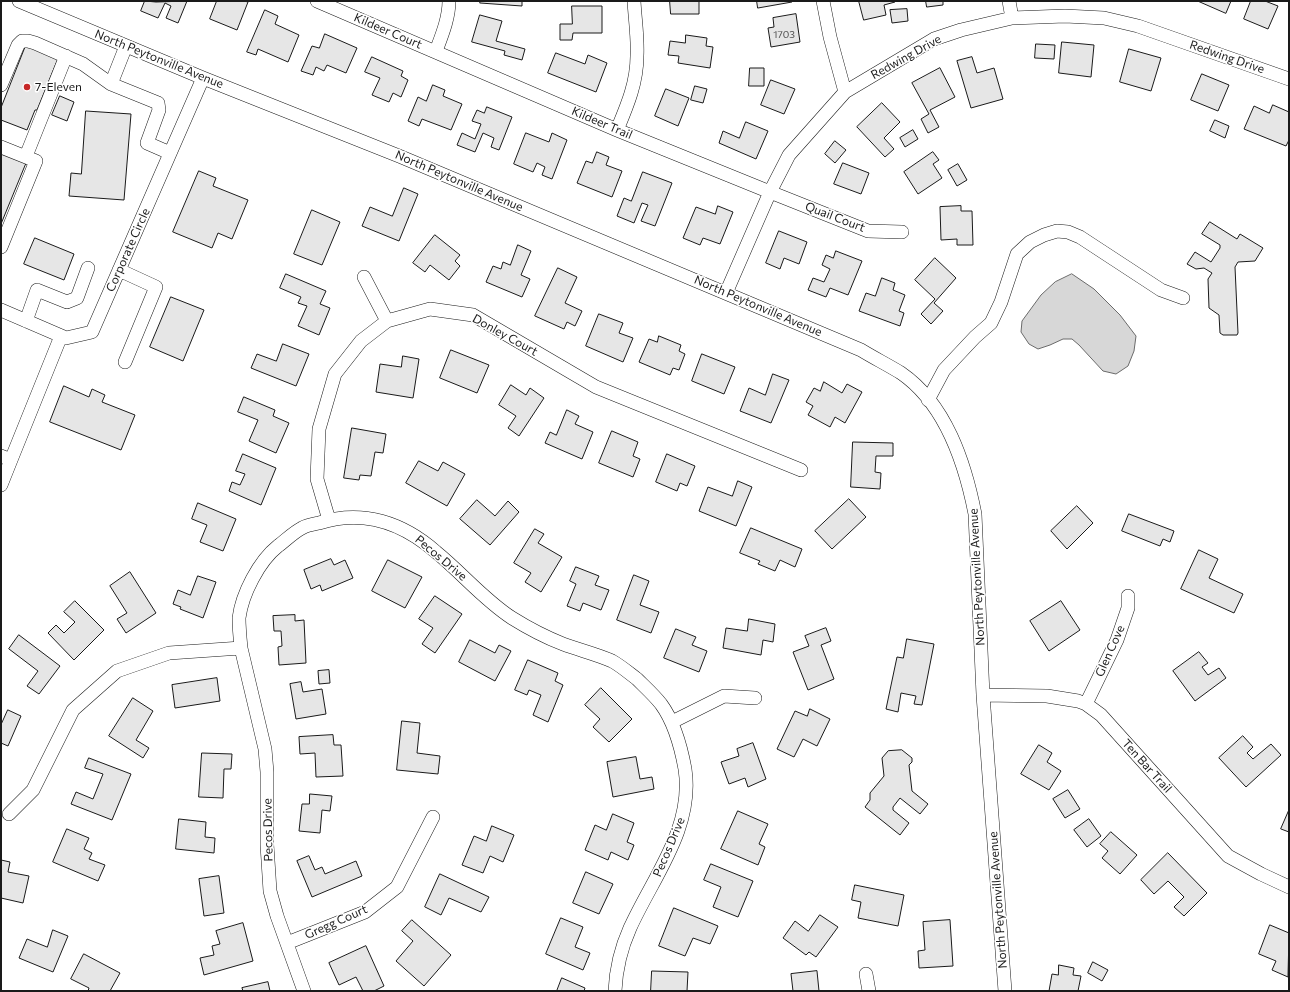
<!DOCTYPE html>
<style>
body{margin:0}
#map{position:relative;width:1290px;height:992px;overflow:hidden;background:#fff;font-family:Commissioner,sans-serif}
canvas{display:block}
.frame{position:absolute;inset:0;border:2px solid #1a1a1a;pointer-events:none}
</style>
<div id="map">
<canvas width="1290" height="992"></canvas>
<div class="frame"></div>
</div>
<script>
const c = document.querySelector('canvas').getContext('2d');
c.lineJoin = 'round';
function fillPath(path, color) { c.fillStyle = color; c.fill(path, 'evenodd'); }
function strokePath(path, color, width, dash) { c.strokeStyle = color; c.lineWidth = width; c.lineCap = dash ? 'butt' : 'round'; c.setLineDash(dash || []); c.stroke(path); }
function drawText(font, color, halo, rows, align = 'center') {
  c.font = font + ' Commissioner,sans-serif'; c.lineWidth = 3; c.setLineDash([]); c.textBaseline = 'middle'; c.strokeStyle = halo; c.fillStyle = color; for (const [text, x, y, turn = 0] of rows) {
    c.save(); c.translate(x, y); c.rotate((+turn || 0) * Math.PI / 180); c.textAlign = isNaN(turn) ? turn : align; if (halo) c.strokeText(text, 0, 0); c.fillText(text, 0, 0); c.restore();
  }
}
const water = new Path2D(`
 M1072 274 1094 289 1120 315 1136 336 1134 351 1128 366 1116 374 1103 371 1079 345 1072 339H1063L1050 345 1038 349 1029 344 1021 332 1022 321 1041 295 1055 282Z`);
fillPath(water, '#d7d7d7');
strokePath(water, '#6a6a6a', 1);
const building = new Path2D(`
 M145 1 156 2 187 1 178 23 166 18 171 6 165 3 158 18 141 11Z
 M217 1H244L248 2 237 30 210 19Z
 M481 1H522V6L480 3Z
 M670 1H699V14H671Z
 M757 1H791L792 2 758 8Z
 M859 1H894L895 2 884 5 886 15 864 20Z
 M926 1H943V5L927 7Z
 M1198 1H1231L1226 13Z
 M1251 1H1265L1278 6 1268 29 1244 19Z
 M572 6H602V33H573L572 40H560V24H572Z
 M907 9 908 21 892 23 890 10Z
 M265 10 278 16 275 24 299 35 288 62 258 49 256 55 247 52Z
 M796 14 800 42 771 47 768 28 774 27 773 18Z
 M480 15 502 21 496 41 525 49 522 60 504 55 505 51 472 42Z
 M325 34 357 48 346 73 327 65 324 71 316 67 313 75 301 71 312 46 319 48Z
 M686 35 707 38 706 46 713 47 710 68 678 63 679 56 668 55 670 41 685 43Z
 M1062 42 1094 45 1091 77 1059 73Z
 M27 43 59 56 37 110H35L27 130 1 120V108Z
 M1036 44 1055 45 1054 59 1035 58Z
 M1129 49 1161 58 1151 91 1120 82Z
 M556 53 585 64 588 55 607 63 596 92 548 73Z
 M372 57 403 71 401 76 408 80 401 97 393 93 389 102 372 95 380 78 365 72Z
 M972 57 977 73 994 68 1003 99 971 108 957 61Z
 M750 68H764V86H749Z
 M940 68 955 97 930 110 939 127 928 133 921 119 929 114 912 83Z
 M1202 74 1229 85 1218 111 1191 100Z
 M771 80 795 89 784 114 761 105Z
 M433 85 445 90 443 96 462 104 451 130 422 119 419 126 408 121 418 97 426 101Z
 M695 86 707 89 703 103 691 100Z
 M666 89 689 98 678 126 655 116Z
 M60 96 74 102 67 121 52 115Z
 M882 103 900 122 884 138 894 149 885 157 857 127Z
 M1273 105 1289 112V140L1286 146 1244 129 1254 106 1269 113Z
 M487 107 512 117 499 150 491 147 494 138 483 133 475 152 457 145 462 133 475 139 481 124 472 121 477 110 484 113Z
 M86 111 131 114 124 200 69 196 71 173 81 174Z
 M1215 120 1229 126 1225 138 1210 131Z
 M746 122 768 131 756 159 719 143 723 131 739 138Z
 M913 130 918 139 905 147 900 138Z
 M526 133 549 142 552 133 567 140 552 179 542 175 545 167 537 163 533 172 514 164Z
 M835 141 846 150 835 163 825 154Z
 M597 152 609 157 606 165 622 171 612 197 577 183 586 161 592 163Z
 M933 152 939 160 933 164 942 178 918 194 904 172Z
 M1 153 26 163 1 224Z
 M843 163 869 173 861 194 834 184Z
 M958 164 967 180 957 186 948 170Z
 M199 171 216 178 213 186 248 200 232 239 218 233 212 248 173 232Z
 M643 172 672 183 655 226 641 221 648 205 642 203 634 223 617 216 624 198 631 201Z
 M404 188 418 194 399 241 362 226 370 207 392 216Z
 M718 206 733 212 720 244 703 238 700 245 683 238 696 207 715 214Z
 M961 206V211H972L973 245H957V239L941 240 940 207Z
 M312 210 340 222 322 265 294 254Z
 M1210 222 1237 239 1240 234 1263 248 1255 261 1238 262 1235 267 1238 333 1237 335H1223L1220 333 1219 315 1209 308 1208 279 1212 273 1204 268 1196 269 1187 264 1195 252 1211 262 1220 248V245L1202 234Z
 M779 231 807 242 799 264 784 258 780 269 766 263Z
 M435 235 460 255 455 261 460 266 449 280 430 265 425 272 413 263Z
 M35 238 74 254 64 280 24 264Z
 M518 245 531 251 521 275 530 279 522 297 486 282 493 266 501 269 503 262 510 265Z
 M836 251 862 261 848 295 830 288 826 297 808 290 813 278 824 282 830 269 822 265 826 255 833 258Z
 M935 258 956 278 934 303 943 311 931 324 921 314 935 299 915 280Z
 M558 268 577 277 565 303 582 311 575 326 567 322 564 329 535 316Z
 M286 274 326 291 320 304 330 308 319 335 298 326 307 306 298 303 301 297 280 288Z
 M882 278 895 283 893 290 905 295 899 311 904 313 900 326 859 311 866 293 875 296Z
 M171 297 204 310 183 361 150 347Z
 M599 314 623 323 619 333 633 338 623 362 586 346Z
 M659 336 681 345 679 351 685 354 679 370 673 368 670 375 639 362 649 339 657 342Z
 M283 344 309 354 296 386 251 368 257 354 276 361Z
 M451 350 489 365 477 393 440 378Z
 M702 354 735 367 724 394 692 381Z
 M403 356 419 359 413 398 376 392 380 364 401 367Z
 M773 374 789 380 771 423 740 411 749 388 765 395Z
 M824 382 842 393 847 384 862 392 845 423 835 417 830 427 808 415 813 406 806 402 814 388 820 391Z
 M511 385 526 395 530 388 544 398 519 436 508 428 516 416 499 405Z
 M64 386 89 397 92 389 105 395 102 402 135 415 121 450 50 422Z
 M244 397 275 410 273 416 289 423 276 453 249 441 258 420 238 412Z
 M567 410 579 416 575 424 593 432 582 459 545 443 550 432 556 435Z
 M352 428 386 434 383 453 375 452 371 476 360 475 359 480 344 478Z
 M612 431 638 442 633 456 640 459 633 477 599 463Z
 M853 442 893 443V456H876L875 472 881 473 880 489 851 487Z
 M243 454 276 468 261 505 229 491 232 482 240 485 245 474 236 471Z
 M667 454 695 466 687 486 680 483 677 491 656 482Z
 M419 461 438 471 443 462 465 474 447 506 406 483Z
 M738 481 752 487 736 526 699 511 708 487 732 496Z
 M849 499 866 517 832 549 815 531Z
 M477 500 495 516 508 501 519 512 490 545 460 519Z
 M198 503 236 519 223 551 200 542 207 525 192 519Z
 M1077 506 1093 523 1067 549 1051 531Z
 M1129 514 1174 531 1170 542 1163 539 1160 546 1122 531Z
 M751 528 802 549 795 567 780 560 775 571 758 564 760 561 740 553Z
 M535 529 544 534 538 543 562 557 541 592 525 582 531 573 514 563Z
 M1199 550 1218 559 1209 578 1243 594 1234 613 1181 589Z
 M331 559 334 565 345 560 353 578 322 591 320 585 311 589 304 570Z
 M388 560 422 577 405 608 372 591Z
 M576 567 599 576 595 585 609 590 601 610 583 603 580 611 567 606 576 584 570 581Z
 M130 572 156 613 126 633 117 619 127 613 110 586Z
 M634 575 649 581 640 605 659 612 651 633 617 620Z
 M198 576 216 582 203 618 180 609 181 607 173 604 178 590 190 595Z
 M435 596 462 614 435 653 422 644 433 628 419 619Z
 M75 601 104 630 74 660 48 633 56 625 64 633 75 622 64 612Z
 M1061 601 1080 630 1049 651 1030 621Z
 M295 615V621L304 620 306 663 279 665 278 647 282 646 281 631H274L273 616Z
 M749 619 775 624 773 642 763 640 761 655 723 648 726 628 747 631Z
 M826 628 831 641 821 645 834 679 808 690 793 652 809 646 805 636Z
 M676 629 696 637 692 645 707 651 699 672 664 658Z
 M19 635 60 666 39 694 27 686 38 671 9 649Z
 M907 639 934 644 922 705 914 704 916 696 901 693 898 712 886 709 897 657 903 658Z
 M470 640 495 653 499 645 511 651 495 681 459 662Z
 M1199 652 1208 663 1202 667 1208 675 1219 668 1226 678 1195 701 1173 671Z
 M528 660 558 673 555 681 563 685 548 722 533 715 541 695 529 690 527 695 515 690Z
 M329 670 330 683 319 684 318 671Z
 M217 678 220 701 175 708 172 685Z
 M301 682 303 692 322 689 326 714 296 719 290 684Z
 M601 688 632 719 609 742 593 727 600 719 585 705Z
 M133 698 153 711 136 740 149 748 143 758 109 736Z
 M810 709 830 719 817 746 803 739 794 757 777 749 795 711 807 716Z
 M8 710 21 716 8 746 1 743V725Z
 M402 721 420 723 417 753 440 756 438 774 397 770Z
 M333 735 334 745H341L343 776 316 777 315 753 300 754 299 737Z
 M1243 736 1253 747 1247 753 1253 759 1271 744 1281 755 1246 787 1219 758Z
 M753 743 766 779 748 787 745 778 729 784 721 762 739 756 737 749Z
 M1039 745 1052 753 1047 762 1061 771 1049 790 1021 774Z
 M902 750 912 758V762L909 765 912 791 928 804 920 814 900 798 893 807V810L909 823 900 835 865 807 870 800V793L884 776 882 758 888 751Z
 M202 753 232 754 231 769H224L223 798 199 797Z
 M636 757 640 779 652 777 654 789 613 797 607 762Z
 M89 758 131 774 112 820 71 804 76 792 93 799 103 774 85 768Z
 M1068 790 1080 809 1065 818 1053 799Z
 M310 794 332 796 330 811 322 810 320 833 299 831 302 804H309Z
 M1289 810V832L1281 829Z
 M738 811 768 824 759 844 765 847 758 865 721 849Z
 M613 814 634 823 627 842 634 845 628 860 611 852 608 860 585 850 595 825 606 830Z
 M179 819 206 822 205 837 215 838 214 853 176 849Z
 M1089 819 1101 836 1087 847 1074 830Z
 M492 826 514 835 503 862 490 856 483 873 462 865 474 836 486 841Z
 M67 829 89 838 84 849 92 853 89 859 105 865 98 881 53 862Z
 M1111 832 1137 855 1120 874 1102 858 1108 851 1100 844Z
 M1168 853 1207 893 1184 916 1174 907 1184 897 1168 881 1154 894 1141 880Z
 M309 856 315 870 322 867 325 874 356 861 362 876 312 897 297 861Z
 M1 860 10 862 8 872 29 876 23 903 1 898Z
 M711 864 753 881 738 917 713 907 721 887 704 880Z
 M586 872 613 884 599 914 573 903Z
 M440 874 489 897 481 912 449 898 441 915 425 907Z
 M219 876 224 913 204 916 199 879Z
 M855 885 904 895 898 926 858 918 861 902 852 900Z
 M674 908 718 926 710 944 693 938 685 956 659 946Z
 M820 915 838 927 816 957 809 952 806 955 783 938 795 921 808 931Z
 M561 918 583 927 575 947 590 953 583 970 546 954Z
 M412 920 451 955 424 986 396 961 413 941 402 931Z
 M950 920 953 966 919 968 918 951 925 950 923 922Z
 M243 923 253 961 204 975 200 958 214 955 212 946 220 944 216 931Z
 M1270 925 1289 933 1288 977 1272 970 1276 961 1259 954Z
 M53 930 68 936 53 972 19 958 27 939 47 947Z
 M366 946 384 986 374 991H363L356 977 339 985 329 963Z
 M84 954 120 973 110 991H88L89 988 71 979Z
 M1093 962 1108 970 1102 981 1088 973Z
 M1059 965 1074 968 1073 975 1081 976 1078 991H1049L1052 974 1058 975Z
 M652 971 688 972 687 991H651Z
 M817 971 819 991H793L791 974Z
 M562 978 585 988 584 991H557Z
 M268 982 270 991H243L242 988Z`);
fillPath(building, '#e6e6e6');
strokePath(building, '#1a1a1a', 1);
const minor = new Path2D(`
 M19 1 203 78 399 156 861 350C874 358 888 365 901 373 946 404 965 463 975 514L983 695 1005 991
 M317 1 617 130 770 192 868 231 902 232
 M823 1 830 37 845 92
 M1009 1 1012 18
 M436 51C442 35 449 18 449 1
 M111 84 158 103 159 110 147 143 170 153
 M1 85 18 45 22 41H28L35 43 83 64 111 84 126 46
 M617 130C627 106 637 83 637 56 638 38 635 19 634 1
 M1 147 36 161 1 247
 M26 156 66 56
 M119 270 156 287 125 362
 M364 277 387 321
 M726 293 770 192 789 155 845 92 934 39 961 30 1012 18 1065 16 1104 18 1138 26 1289 79
 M1 310 66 338 92 332 203 78
 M26 321 37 290 67 302 77 298 88 268
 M928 400 944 370 975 337 991 323 1001 302 1017 254 1030 242 1044 235 1057 231 1068 232 1080 237 1161 290 1183 298
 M1 456 11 460 61 336
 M1 485 11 460
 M329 520 317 479 319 429 335 374 361 341 387 321 430 309 473 315 596 387 801 470
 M983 695 1047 696 1078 701 1086 704 1101 715 1228 856 1261 874 1289 887
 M1086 704 1117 640 1128 608V596
 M672 722 724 696 755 698
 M9 814 33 790 73 710 117 671 169 653 241 648
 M287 943 365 912 397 887 433 817
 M866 974 869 991
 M304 991 277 916 270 891 267 845V772L265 749 241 648C240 638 239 628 239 618 242 594 259 561 278 546 286 540 294 532 302 528 307 525 314 524 319 523 363 509 403 523 436 552 462 573 484 600 512 618 528 628 545 637 563 644 579 650 596 654 612 661 621 666 629 673 637 679 645 687 654 695 661 704 675 723 681 747 685 769 694 828 653 877 630 928 621 948 616 969 615 991`);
strokePath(minor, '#1a1a1a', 14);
strokePath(minor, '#fff', 13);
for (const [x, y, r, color] of [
 [27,87,4,"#c62828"]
]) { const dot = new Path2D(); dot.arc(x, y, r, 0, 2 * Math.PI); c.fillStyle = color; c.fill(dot); strokePath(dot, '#fff', 1.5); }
drawText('10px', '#4d4d4d', null, [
 ["1703",784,35]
]);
drawText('12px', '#1a1a1a', '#fff', [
 ["Kildeer Court",388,31,23],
 ["Redwing Drive",906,57,-29],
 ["Redwing Drive",1227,57,19],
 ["North Peytonville Avenue",159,59,22],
 ["Kildeer Trail",602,123,23],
 ["North Peytonville Avenue",459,181,23],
 ["Quail Court",835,217,21],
 ["Corporate Circle",128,250,-66],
 ["North Peytonville Avenue",758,306,23],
 ["Donley Court",505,335,29],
 ["Pecos Drive",441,558,40],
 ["North Peytonville Avenue",977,577,-93],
 ["Glen Cove",1110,651,-66],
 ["Ten Bar Trail",1147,766,48],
 ["Pecos Drive",268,830,-91],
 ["Pecos Drive",669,847,-67],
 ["North Peytonville Avenue",998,900,-94],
 ["Gregg Court",336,922,-24]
]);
drawText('12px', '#1a1a1a', '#fff', [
 ["7-Eleven",35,87]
], 'left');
</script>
